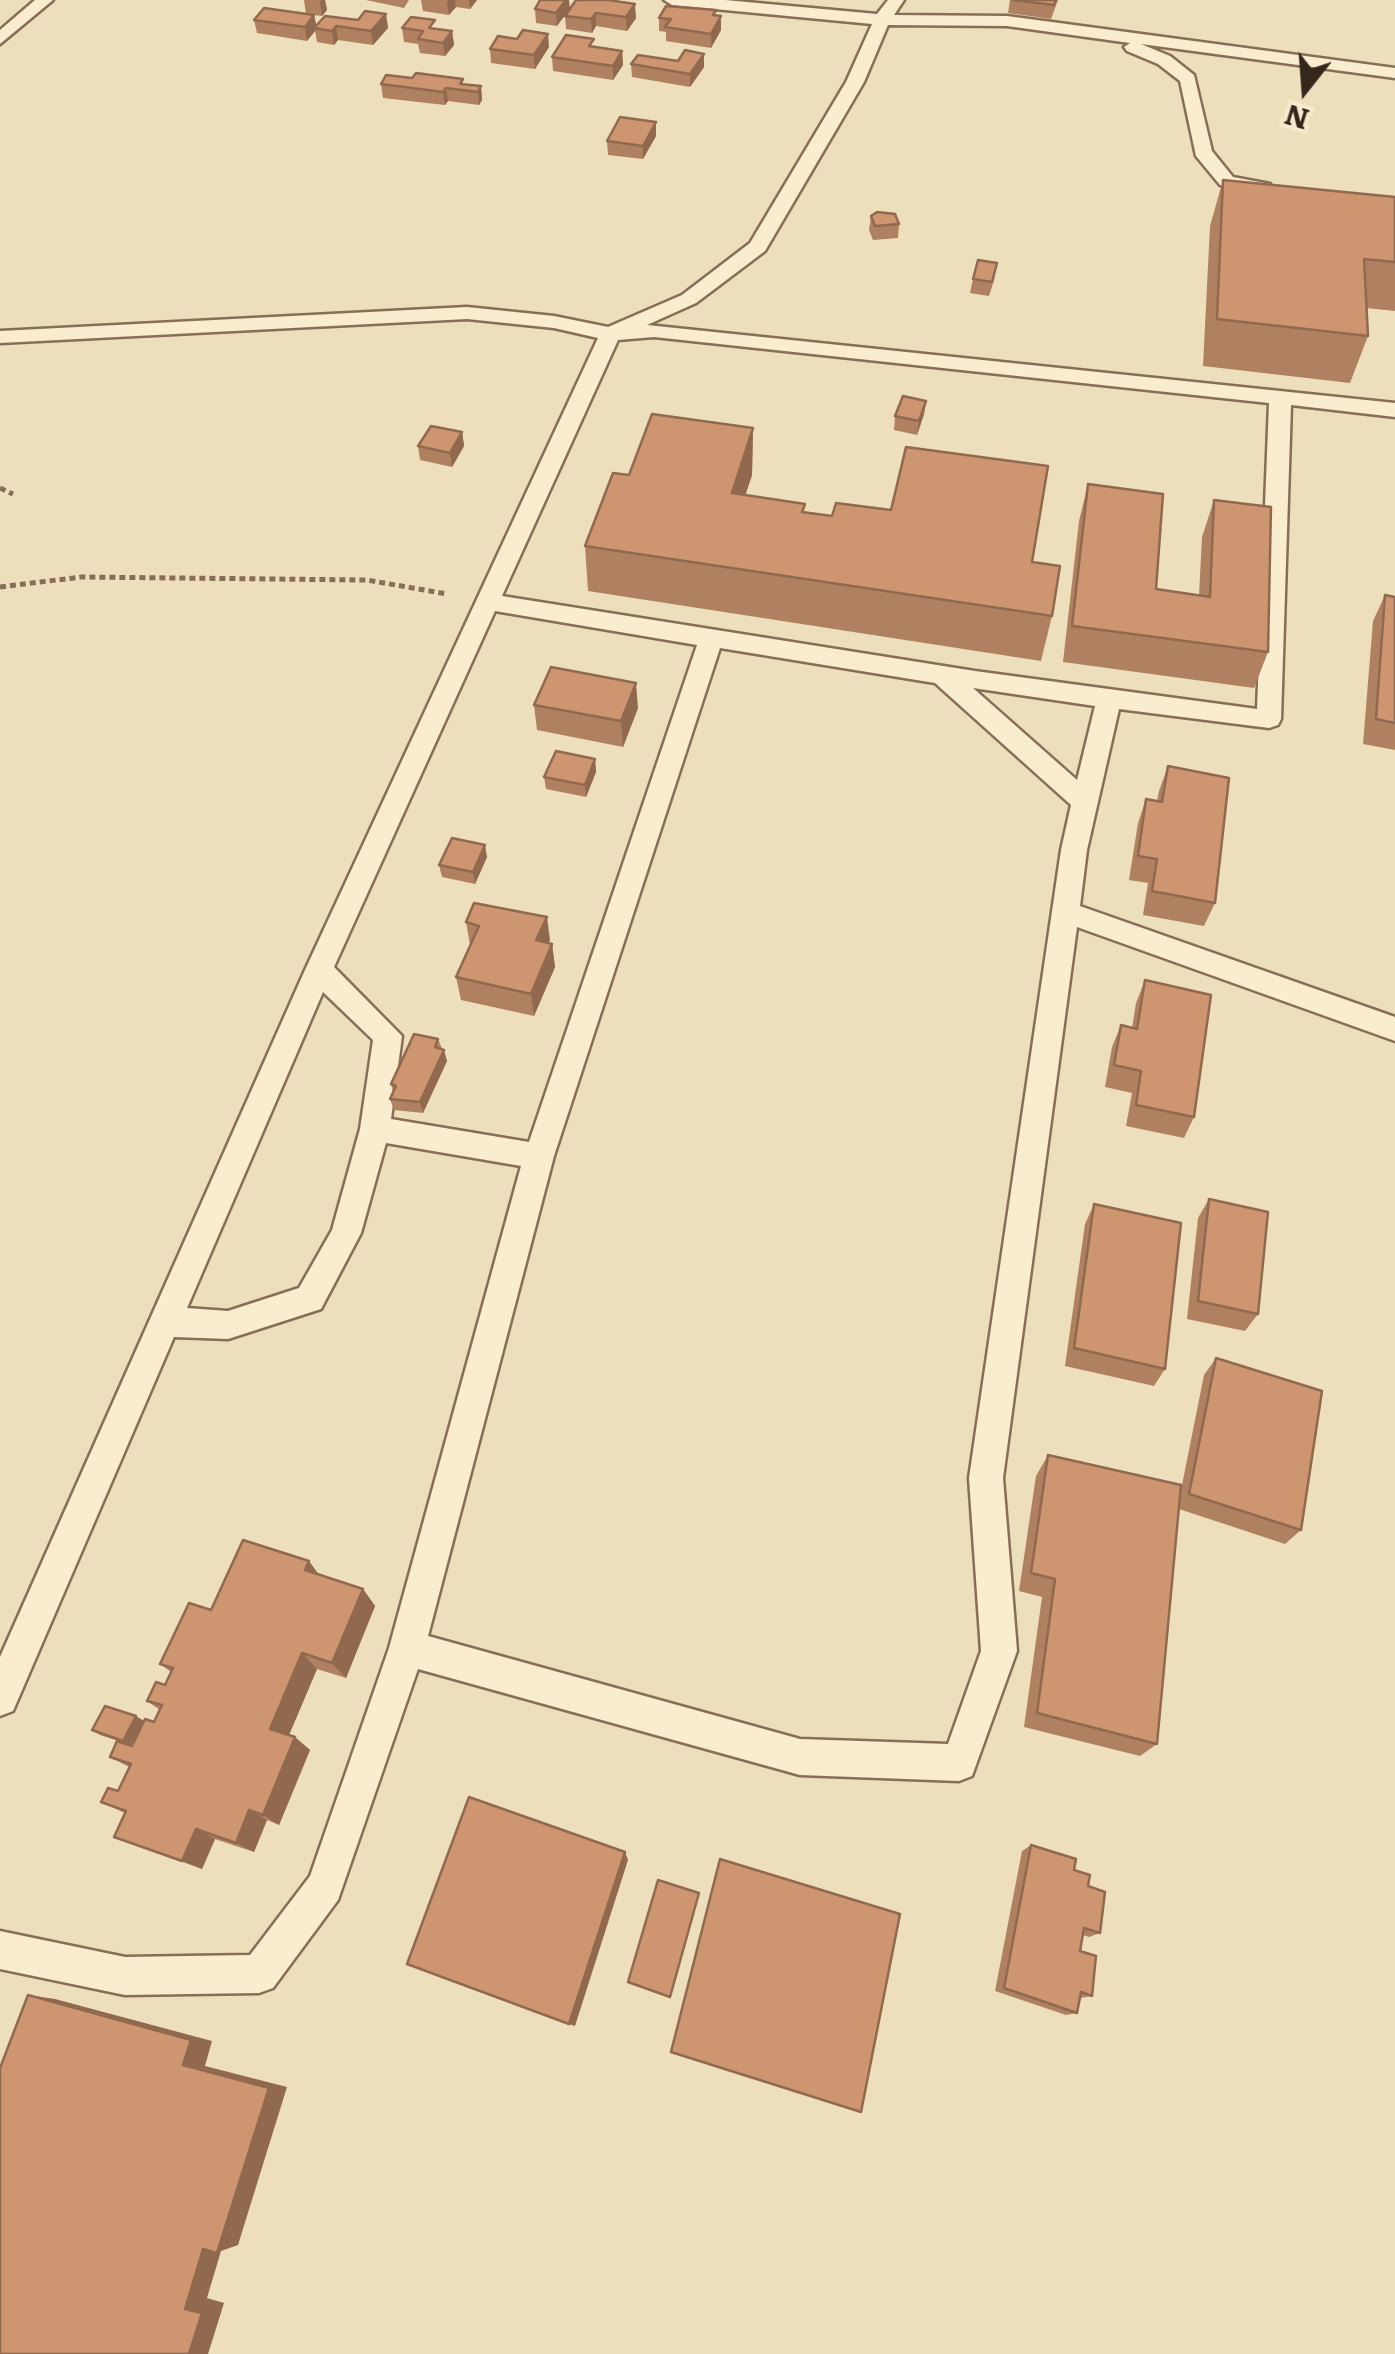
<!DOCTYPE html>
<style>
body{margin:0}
#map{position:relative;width:1395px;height:2354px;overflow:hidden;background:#eedfbc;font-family:Literata,serif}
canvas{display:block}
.north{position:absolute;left:1255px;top:40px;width:100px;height:100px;-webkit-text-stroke:8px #f6e9cc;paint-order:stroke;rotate:197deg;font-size:28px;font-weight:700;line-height:40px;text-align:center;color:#35271b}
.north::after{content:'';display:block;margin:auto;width:35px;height:45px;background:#35271b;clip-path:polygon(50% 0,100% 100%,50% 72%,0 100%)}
</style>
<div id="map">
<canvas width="1395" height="2354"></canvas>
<div class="north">N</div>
</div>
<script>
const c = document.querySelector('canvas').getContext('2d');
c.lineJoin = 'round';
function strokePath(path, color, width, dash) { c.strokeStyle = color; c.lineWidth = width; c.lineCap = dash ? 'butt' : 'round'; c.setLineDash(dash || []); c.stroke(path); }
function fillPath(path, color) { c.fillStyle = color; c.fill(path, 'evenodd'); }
const service = new Path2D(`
 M35 0H53L0 44V30Z
 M664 0H725L877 14 888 0H904L894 15 1007 16 1395 68V78L1141 44 1170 56 1194 75 1212 151 1233 177 1270 184V192L1263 194 1220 185 1196 156 1180 81 1158 64 1127 51 1124 47 1130 43 1007 26 888 25 864 82 765 251 696 303 647 325 1395 403V417L1291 405 1281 719 1278 725 1269 728 1119 709 1087 850 1080 906 1395 1017V1041L1077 927 1003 1478 1017 1651 972 1776 959 1781 800 1775 418 1669 338 1900 273 1988 259 1993 125 1995 0 1969V1931L125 1957 250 1955 310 1876 389 1648 521 1166 386 1143 361 1233 321 1309 228 1339 174 1337 13 1711 0 1716V1657L305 970 598 338 554 328 467 319 0 343V331L467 307 554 316 608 327 682 295 750 243 846 82 872 24 672 5ZM654 337 1269 403 1257 709 975 671 502 596 618 340ZM495 611 697 645 529 1142 391 1119 402 1036 334 967ZM720 648 935 683 1071 805 1061 850 969 1478 981 1651 948 1744 800 1739 428 1636 554 1156ZM973 688 1095 706 1077 780ZM323 992 373 1040 360 1129 332 1230 299 1288 228 1311 187 1308Z`);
strokePath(service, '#866f56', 5);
strokePath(new Path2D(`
 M0 488 13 494
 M0 587 81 577 367 580 447 594`), '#866f56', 5, [6, 4]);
fillPath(service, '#f9eccf');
fillPath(new Path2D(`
 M304 0H325L327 10 322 16 314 15 316 26 386 14 388 28 373 45 338 40 334 45 317 42 315 31 307 41 257 33 254 20 306 14Z
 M366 0H409L404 8Z
 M421 0H477L470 9 456 7 449 15 423 11Z
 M569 0 557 26 536 23 535 9Z
 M576 0 636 18 627 31 596 26 592 33 566 29 565 16Z
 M1010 0H1058L1051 19 1008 13Z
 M716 15 721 16V30L711 48 666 41V32L659 31V18Z
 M402 28 452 31 454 45 445 56 420 53 418 44 404 42Z
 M549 47 535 69 491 63 490 49Z
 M622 51 623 65 613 80 553 71 552 57Z
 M631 64 704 67 690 87 632 77Z
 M412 78 463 79V84L481 86 482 100 479 105 448 101 445 105 383 98 381 84Z
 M656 136 643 159 608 155 607 141Z
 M1223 180 1395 197V311L1366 308 1368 336 1350 383 1203 366 1210 226Z
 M871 216 899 224 898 238 873 240 869 230Z
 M995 277 989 296 970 293 973 279Z
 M926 401 924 414 917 435 894 430 895 416Z
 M753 428 752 475 745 495 805 504 804 512 1032 562 1052 616 1041 661 588 591 585 546 629 475Z
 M462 432 464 446 452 467 420 460 418 446Z
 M1088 484 1156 589 1199 595 1202 537 1214 500 1268 652 1254 688 1063 662 1079 521Z
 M1385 595 1395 597V750L1363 744 1373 621Z
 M534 705 638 708 623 747 537 730Z
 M595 759 596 772 586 797 546 789 544 777Z
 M1168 766 1215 903 1204 926 1143 915 1148 883 1129 880 1138 823 1146 799 1157 801 1159 791Z
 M487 857 475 884 442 877 439 865Z
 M466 922 550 940 548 943 552 944 555 967 534 1016 461 1000 456 977 470 945Z
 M1145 980 1194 1117 1184 1138 1126 1126 1132 1093 1105 1087 1112 1047 1121 1025 1132 1028 1136 1003Z
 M438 1039 447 1061 423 1113 394 1110 390 1099 393 1092 391 1084Z
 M1209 1199 1258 1314 1245 1331 1187 1319 1198 1218Z
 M1094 1204 1165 1369 1154 1386 1065 1366 1085 1224Z
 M1216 1358 1301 1530 1285 1544 1179 1509 1157 1744 1140 1756 1024 1727 1042 1597 1019 1591 1036 1476 1048 1455 1181 1490 1204 1375Z
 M319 1575 363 1589 375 1606 346 1678 317 1669 289 1735 310 1750 279 1825 267 1820 254 1852 215 1839 202 1869 114 1837 125 1813 101 1802 118 1791 129 1767 110 1757 132 1746 154 1722 160 1710 147 1701 165 1685 171 1672 160 1664 211 1610Z
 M144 1721 131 1745 100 1735 92 1730Z
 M1031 1845 1074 1870 1088 1886 1100 1933 1089 1937 1083 1935 1080 1951 1092 1996 1080 1998 1077 2013 1066 2015 995 1991 1022 1851Z`), '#b08161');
fillPath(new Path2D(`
 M321 0H325L327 10 322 16 320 2Z
 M449 0H455L456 7 449 15 447 2Z
 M469 0H477L470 9Z
 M566 0H569L570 9 557 26 556 13Z
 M635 4 636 18 627 31 626 17Z
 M596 13V26L592 33 591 19Z
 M386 14 388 28 373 45 371 31Z
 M314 15 317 28H314L315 31 307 41 305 27Z
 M721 16V30L711 48V34Z
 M336 26 338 40 334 45 332 31Z
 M452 31 454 45 445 56 443 43Z
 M548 34 549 47 535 69 534 55Z
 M622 51 623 65 613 80V66Z
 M704 54V67L690 87V74Z
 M481 86 482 100 479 105 478 92Z
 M446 88 448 101 445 105 443 92Z
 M656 122V136L643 159V146Z
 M926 401 924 414 917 435 919 421Z
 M753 428 752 475 731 539 732 493Z
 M462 432 464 446 452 467 450 453Z
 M636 683 638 708 623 747 621 721Z
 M595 759 596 772 586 797 585 785Z
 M485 845 487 857 475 884 473 872Z
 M547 917 550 940 540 963 536 940Z
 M552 944 555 967 534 1016 531 994Z
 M444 1050 447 1061 423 1113 420 1102Z
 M309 1561 322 1579 305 1570Z
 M363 1589 375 1606 346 1678 332 1663Z
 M302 1653 317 1669 286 1742 270 1729Z
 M136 1716 144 1721 131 1745 123 1741Z
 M295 1737 310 1750 279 1825 263 1815Z
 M249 1810 267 1820 254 1852 236 1843Z
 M196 1829 215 1839 202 1869 182 1861Z
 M625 1852 628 1860 575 2026 569 2024Z
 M28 1995 55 1999 212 2041 205 2066 287 2087 238 2245 221 2251 207 2298 224 2303 208 2354H189L185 2309 183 2065Z`), '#90694f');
const building = new Path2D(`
 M540 0H566L556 13 535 9Z
 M576 0H608L635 4 626 17 596 13 591 19 565 16Z
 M1013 0H1056L1054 5Z
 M666 6 716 10 713 15 721 16 711 34 665 27 671 19 659 18Z
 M264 8 314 15 305 27 254 20Z
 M365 11 386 14 371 31 336 26 332 31 314 28 325 16 358 20Z
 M411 17 435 20 429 28 452 31 443 43 418 39 423 31 402 28Z
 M523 30 548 34 534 55 490 49 498 36 517 39Z
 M566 35 594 39 589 46 622 51 613 66 552 57Z
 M685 50 704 54 690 74 631 64 638 55 678 61Z
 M416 73 463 79 460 84 481 86 478 92 446 88 443 92 381 84 386 75 412 78Z
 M620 117 656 122 643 146 607 141Z
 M1223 180 1395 197V262L1364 259 1368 336 1217 319Z
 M877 212 895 214 899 224 875 226 871 216Z
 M978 260 997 263 992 282 973 279Z
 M903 396 926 401 919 421 895 416Z
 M652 414 753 428 732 493 805 504 802 512 832 516 836 503 891 510 906 447 1048 466 1032 562 1060 566 1052 616 585 546 613 473 629 475Z
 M431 426 462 432 450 453 418 446Z
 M1088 484 1163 494 1156 589 1210 597 1214 500 1271 507 1268 652 1072 626Z
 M1385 595 1395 597V723L1376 719Z
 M551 667 636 683 621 721 534 705Z
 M556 751 595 759 585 785 544 777Z
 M1168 766 1229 778 1215 903 1152 891 1157 859 1138 856 1146 799 1162 802Z
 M452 838 485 845 473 872 439 865Z
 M474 903 547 917 536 940 552 944 531 994 456 977 479 926 466 922Z
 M1145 980 1211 995 1194 1117 1136 1105 1141 1071 1114 1065 1121 1025 1137 1029Z
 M414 1034 438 1039 435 1047 444 1050 420 1102 390 1099 396 1086 391 1084Z
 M1209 1199 1268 1212 1258 1314 1198 1301Z
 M1094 1204 1181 1223 1165 1369 1074 1348Z
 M1216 1358 1322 1391 1301 1530 1189 1494Z
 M1048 1455 1181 1485 1157 1744 1037 1713 1055 1579 1031 1573Z
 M243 1540 309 1561 305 1570 363 1589 332 1663 302 1653 270 1729 295 1737 263 1815 249 1810 236 1843 196 1829 182 1861 114 1837 126 1811 101 1802 108 1788 118 1791 131 1764 110 1757 117 1741 132 1746 145 1719 154 1722 162 1705 147 1701 156 1682 165 1685 173 1668 160 1664 189 1603 211 1610Z
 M105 1706 136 1716 123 1741 92 1730Z
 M469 1797 625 1852 569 2024 407 1964Z
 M1031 1845 1076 1859 1074 1870 1090 1875 1088 1886 1105 1892 1100 1933 1084 1928 1080 1951 1096 1956 1092 1996 1081 1992 1077 2013 1004 1988Z
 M720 1859 900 1914 861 2112 671 2052Z
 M658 1880 699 1893 670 1997 628 1982Z
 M28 1995 191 2040 183 2065 269 2088 217 2253 203 2249 185 2309 202 2313 189 2354H0V2068Z`);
fillPath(building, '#cd9671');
strokePath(building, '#90694f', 2.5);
</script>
